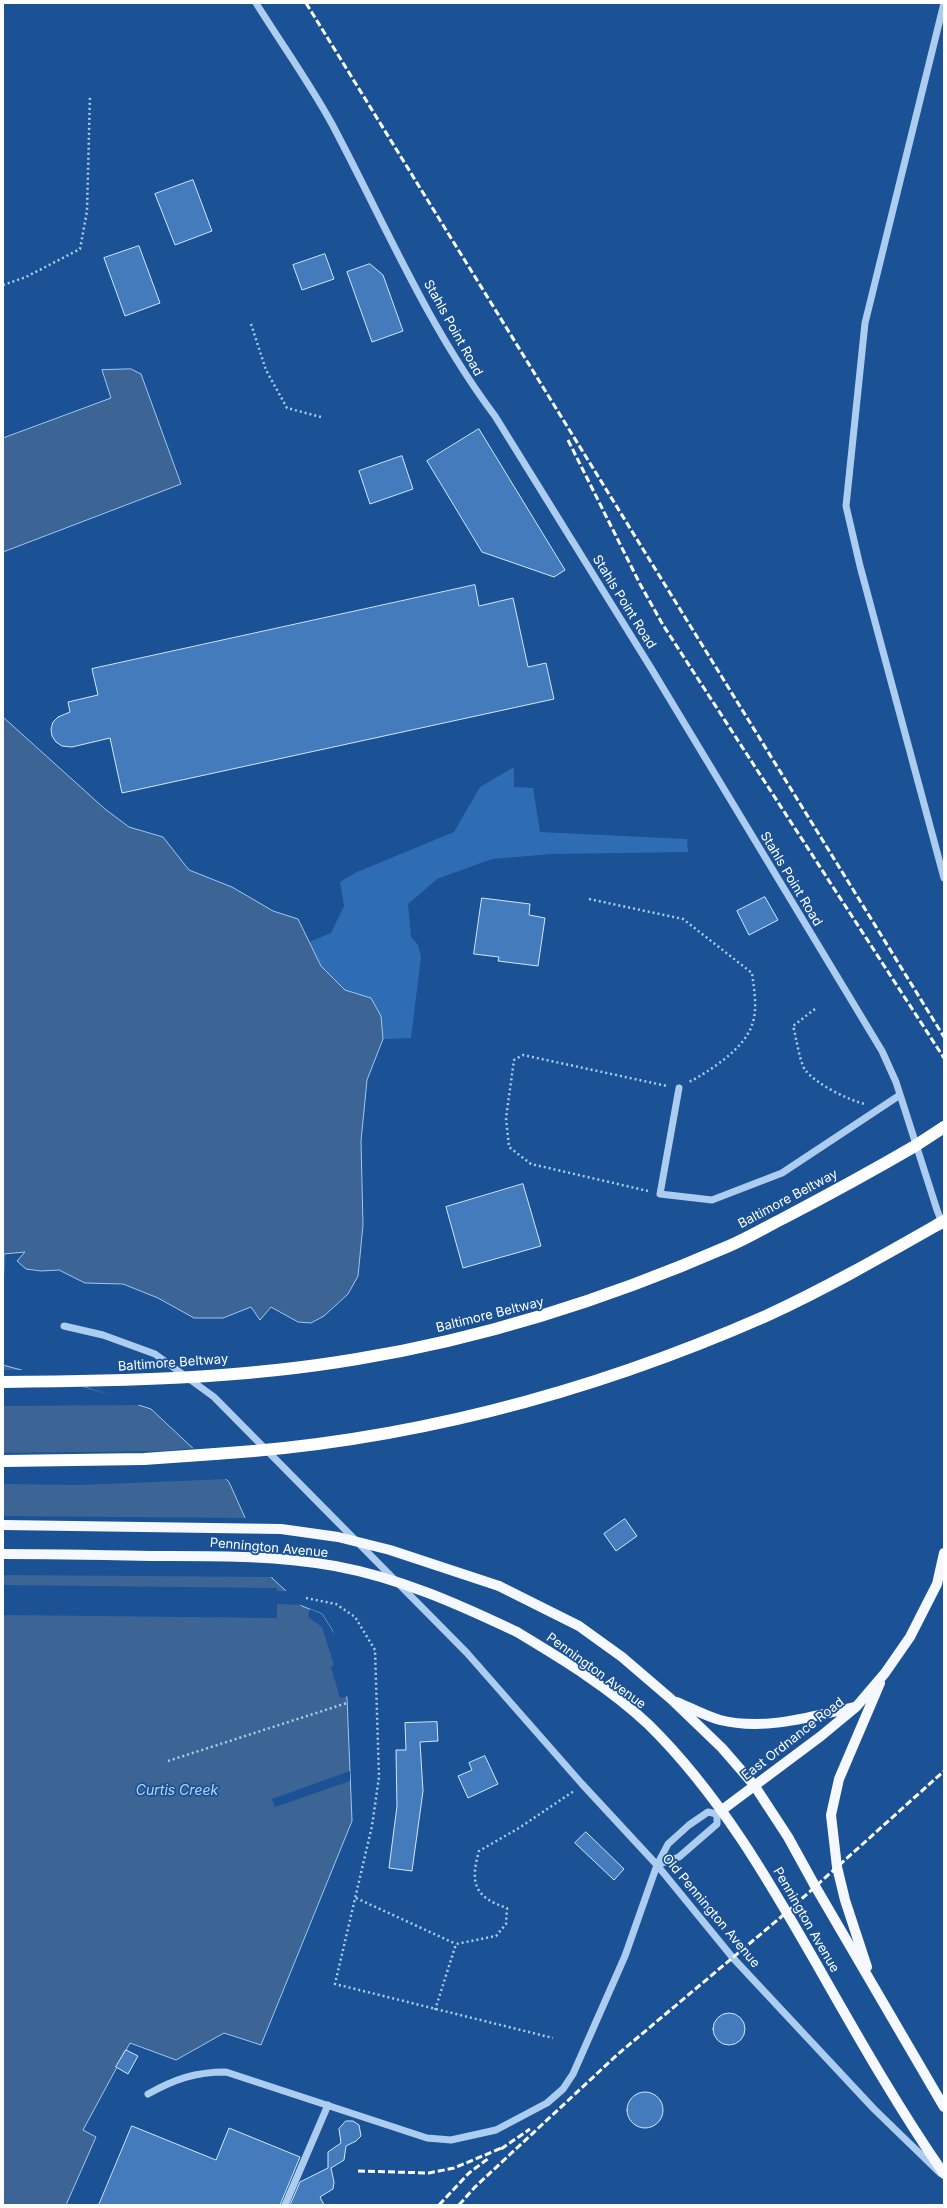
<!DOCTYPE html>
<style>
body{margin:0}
#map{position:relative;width:947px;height:2208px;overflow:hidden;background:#1a5295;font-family:Inter,sans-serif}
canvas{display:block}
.frame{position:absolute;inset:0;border:4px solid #fff;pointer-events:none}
</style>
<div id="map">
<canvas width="947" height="2208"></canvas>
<div class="frame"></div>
</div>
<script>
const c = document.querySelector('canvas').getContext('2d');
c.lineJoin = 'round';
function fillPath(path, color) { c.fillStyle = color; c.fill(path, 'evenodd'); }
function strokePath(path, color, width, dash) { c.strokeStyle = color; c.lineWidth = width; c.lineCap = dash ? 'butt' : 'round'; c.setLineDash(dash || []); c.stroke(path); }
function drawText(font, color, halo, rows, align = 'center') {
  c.font = font + ' Inter,sans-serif'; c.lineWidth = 3.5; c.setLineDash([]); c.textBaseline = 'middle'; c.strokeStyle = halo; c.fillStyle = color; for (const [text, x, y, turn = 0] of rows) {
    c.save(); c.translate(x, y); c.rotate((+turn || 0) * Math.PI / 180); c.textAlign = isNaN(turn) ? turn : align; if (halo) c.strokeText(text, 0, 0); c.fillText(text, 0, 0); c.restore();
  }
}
fillPath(new Path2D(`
 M514 767V787L533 788 540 832 687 839 688 852 552 854 492 859 437 879 408 904 411 937 418 945 421 957 411 1038 383 1039 381 1016 315 1038 255 900 273 911 298 919 309 942 331 933 344 906 340 882 357 872 454 832 480 787Z`), '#2e6cb3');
const water = new Path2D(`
 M131 369 141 374 181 484 3 552V438L111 398 102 370Z
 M3 717 105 809 129 827 163 837 189 870 232 887 273 911 298 919 321 966 345 990 371 998 381 1016 383 1039 367 1080 361 1141 363 1225 358 1276 348 1294 324 1316 311 1323 298 1322 271 1307 260 1320 251 1307 223 1318H194L158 1298 123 1284 85 1283 59 1270 41 1271 26 1269 17 1261 25 1252 4 1254 3 1307Z
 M3 1365 87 1388 151 1409 229 1482 272 1578 302 1606 322 1614 332 1630 347 1698 352 1821 261 2045 224 2033 176 2060 130 2043 83 2130 96 2137 66 2205H3Z`);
fillPath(water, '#3c6595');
strokePath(water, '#9fc7f2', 1);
fillPath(new Path2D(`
 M3 1370H26L145 1405 3 1406Z
 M196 1448 228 1479 80 1485 3 1484V1453L162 1451Z
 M3 1516 247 1518 273 1577 3 1575Z
 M3 1585 277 1588V1591H289L305 1605 277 1604V1618L3 1615Z
 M310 1609 322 1614 332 1630 337 1643 348 1696 340 1698 331 1667 334 1665 322 1627 308 1617Z
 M350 1771V1781L275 1807 272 1799Z`), '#1a5295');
const building = new Path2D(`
 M193 180 212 231 175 245 155 194Z
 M139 246 160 303 125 316 104 258Z
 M325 254 334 279 302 290 293 265Z
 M370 264 383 275 403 331 372 342 347 272Z
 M479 429 565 570 554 577 482 552 427 461Z
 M402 456 413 489 370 504 359 471Z
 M475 585 479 606 513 598 528 667 546 663 554 699 122 793 110 738 72 747 62 746 56 742 52 736 51 729 53 722 58 717 70 712 68 702 98 695 92 669Z
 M765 897 778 920 749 935 737 911Z
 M482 898 530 904 529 915 545 918 538 966 498 961 499 957 474 954Z
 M523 1184 541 1246 463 1268 446 1207Z
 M625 1519 637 1536 616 1551 604 1534Z
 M437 1722 438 1741 420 1742 423 1791 412 1871 389 1868 397 1806 396 1750H406L405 1723Z
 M485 1756 498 1784 468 1798 458 1776 472 1770 469 1763Z
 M586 1832 624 1869 614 1880 575 1843Z
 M713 2029a16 16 0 1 1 32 0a16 16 0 1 1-32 0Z
 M126 2050 138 2056 128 2074 116 2067Z
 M627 2110a18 18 0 1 1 36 0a18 18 0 1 1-36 0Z
 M346 2121H353L359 2125 361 2136 356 2141 346 2146 344 2160 331 2168 334 2182 333 2189 320 2197 324 2205H290L300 2182 328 2168V2152L341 2143 339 2129Z
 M132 2126 216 2160 229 2128 300 2157 280 2205H99Z`);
fillPath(building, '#437bbc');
strokePath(building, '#d3e6fb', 1);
strokePath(new Path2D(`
 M3 285 26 277 80 249 87 211 90 95
 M251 324 266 370 287 408 321 417
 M589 899 683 919 752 973C754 989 758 1009 752 1025 744 1049 710 1071 689 1082
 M815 1009 793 1026C796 1036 800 1065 806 1071 818 1085 848 1100 865 1104
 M648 1191 531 1164 509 1147 506 1118 514 1060 523 1055 667 1086
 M306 1598 336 1604 355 1617 375 1650 379 1777 372 1826 335 1984 553 2038
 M168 1761 347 1703
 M356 1898 456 1944
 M435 2010 456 1944 496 1936 506 1924 507 1908C474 1897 470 1883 479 1851L519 1828 574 1791`), '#acccf0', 2.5, [2, 3]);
strokePath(new Path2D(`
 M256 3C281 43 309 82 332 124 384 222 428 327 495 416L651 668 882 1051 896 1082 937 1210 943 1225
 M944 3 865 323 846 506 860 566 944 878
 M679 1088 660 1194 712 1200 782 1173 900 1095
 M64 1326 103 1335 155 1354 214 1397 467 1653 582 1784 657 1865 733 1958 874 2109 940 2173
 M657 1865 679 1857 717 1824V1814
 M148 2094C175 2079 195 2072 226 2072L427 2138 451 2140 496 2130 547 2103 563 2089 573 2074 625 1956 657 1865 668 1844 689 1825 708 1812 717 1814 722 1810
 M285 2205 328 2105`), '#acccf0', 7);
strokePath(new Path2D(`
 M499 1586 579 1626 622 1657 671 1699 722 1748 754 1785 788 1837 815 1886 944 2107
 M517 1632C562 1659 610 1688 649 1725 719 1794 768 1879 816 1963 857 2035 897 2106 944 2174
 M677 1702C691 1708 706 1716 720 1720 764 1731 811 1717 854 1707
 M722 1810 821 1736 856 1707 885 1673 910 1637 937 1584 944 1553
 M867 1967 845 1900 837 1867 831 1815 839 1779 880 1683`), '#f5f9ff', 10);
strokePath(new Path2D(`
 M3 1461 144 1459 215 1454`), '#fff', 12);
strokePath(new Path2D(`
 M306 3 944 1037
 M568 440 640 584 663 625 944 1058
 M501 2149 530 2129
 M358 2171 429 2173 454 2168 504 2147
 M439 2205 469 2173 489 2158
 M459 2205 475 2187 618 2054 787 1912 944 1771`), '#fff', 3, [7, 3]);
strokePath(new Path2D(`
 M3 1525 281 1529 338 1537 390 1550 499 1586
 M3 1554C52 1554 102 1555 151 1556 213 1556 275 1555 335 1566 400 1578 458 1604 517 1632`), '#f5f9ff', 10);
strokePath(new Path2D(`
 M3 1382C121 1381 240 1379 357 1359 486 1338 610 1298 729 1246 748 1238 766 1227 784 1218 828 1195 872 1171 915 1146L944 1127
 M215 1454C406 1442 591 1393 766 1316 827 1288 886 1254 944 1221`), '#fff', 12);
drawText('13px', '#fff', '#1a5295', [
 ["Stahls Point Road",453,328,61],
 ["Stahls Point Road",624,602,58],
 ["Stahls Point Road",791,879,59],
 ["Baltimore Beltway",788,1199,-28],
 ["Baltimore Beltway",490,1315,-14],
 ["Baltimore Beltway",173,1363,-4],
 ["Pennington Avenue",269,1548,5],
 ["Pennington Avenue",596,1671,36],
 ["East Ordnance Road",793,1739,-38],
 ["Old Pennington Avenue",711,1911,50],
 ["Pennington Avenue",806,1920,60]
]);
drawText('italic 14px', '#b8d6f7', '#1a5295', [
 ["Curtis Creek",177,1791]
]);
</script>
